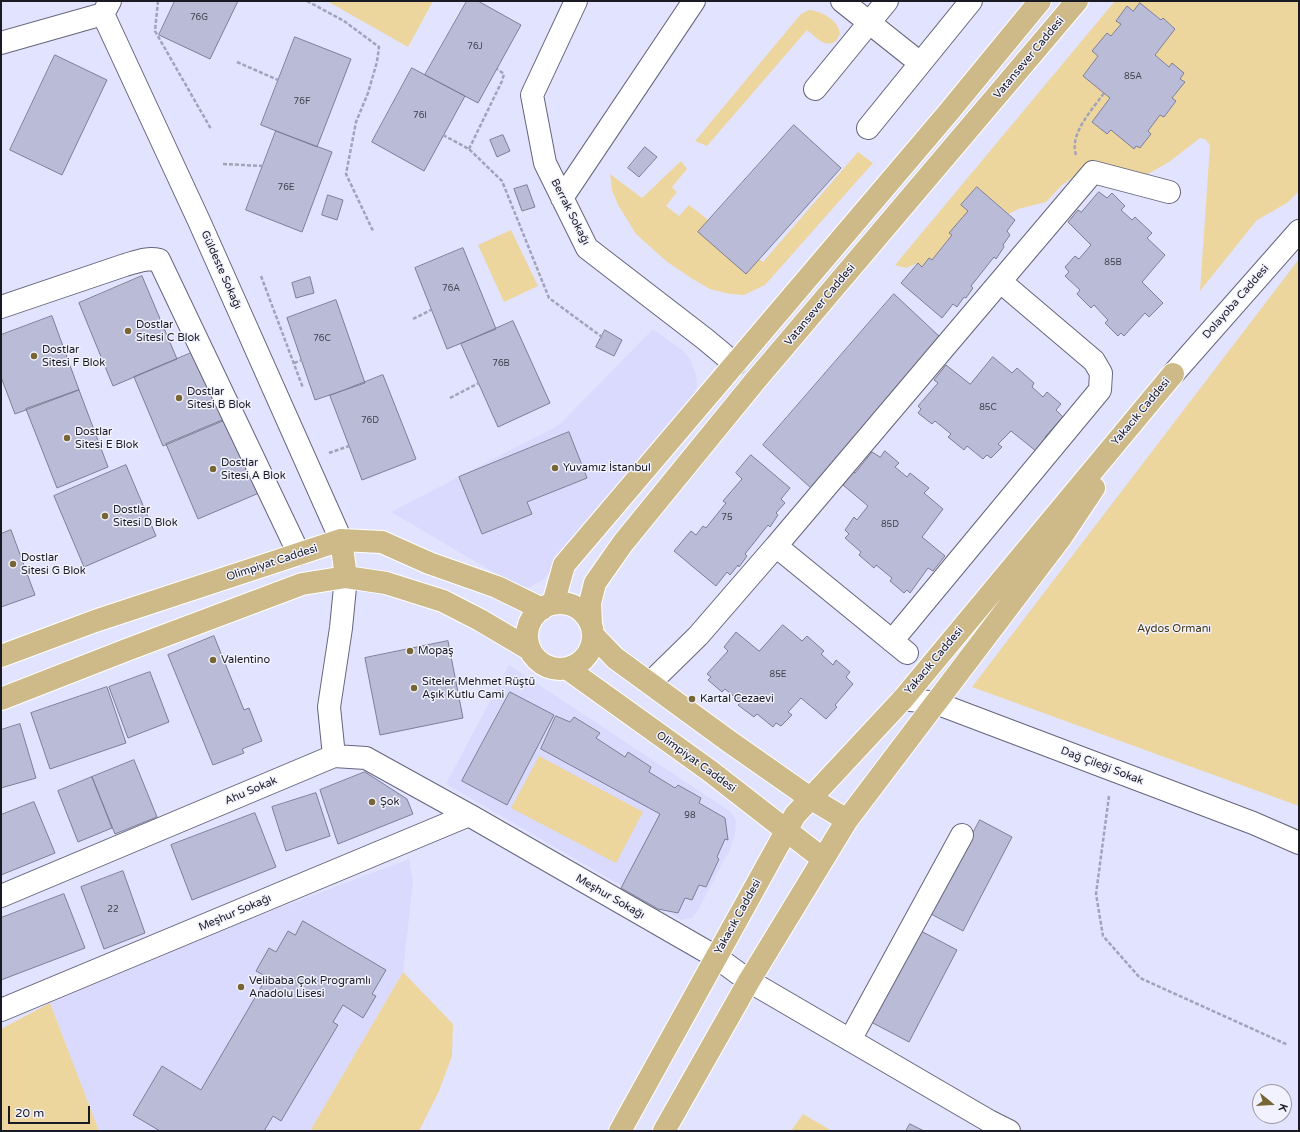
<!DOCTYPE html>
<meta charset="utf-8">
<style>
body{margin:0}
#map{position:relative;width:1300px;height:1132px;overflow:hidden;background:#e2e3fe;font-family:"Varela Round",sans-serif}
canvas{display:block}
.frame{position:absolute;inset:0;border:2px solid #1a1a24;pointer-events:none}
.north{position:absolute;left:1252px;top:1084px;width:40px;height:40px;box-sizing:border-box;background:#f1f2fd;border:1px solid #9b9ca6;border-radius:50%;rotate:108deg;font-size:11px;font-weight:700;line-height:16px;text-align:center;color:#1a1a24}
.north::after{content:'';display:block;margin:auto;width:14px;height:18px;background:#786534;clip-path:polygon(50% 0,100% 100%,50% 72%,0 100%)}
.scale{position:absolute;left:8px;top:1106px;width:82px;height:18px;box-sizing:border-box;border:2px solid #1a1a24;border-top:0;padding-left:5px;font-size:12px;line-height:14px;white-space:nowrap;color:#1a1a24;-webkit-text-stroke:3px #f1f2fd;paint-order:stroke}
</style>
<div id="map">
<canvas width="1300" height="1132"></canvas>
<div class="frame"></div>
<div class="north">K</div>
<div class="scale">20 m</div>
</div>
<script>
const c = document.querySelector('canvas').getContext('2d');
c.lineJoin = 'round';
function fillPath(path, color) { c.fillStyle = color; c.fill(path, 'evenodd'); }
function strokePath(path, color, width, dash) { c.strokeStyle = color; c.lineWidth = width; c.lineCap = dash ? 'butt' : 'round'; c.setLineDash(dash || []); c.stroke(path); }
function drawText(font, color, halo, rows, align = 'center') {
  c.font = font + ' "Varela Round",sans-serif'; c.lineWidth = 3; c.setLineDash([]); c.textBaseline = 'middle'; c.strokeStyle = halo; c.fillStyle = color; for (const [text, x, y, turn = 0] of rows) {
    c.save(); c.translate(x, y); c.rotate((+turn || 0) * Math.PI / 180); c.textAlign = isNaN(turn) ? turn : align; if (halo) c.strokeText(text, 0, 0); c.fillText(text, 0, 0); c.restore();
  }
}
fillPath(new Path2D(`
 M653 329 681 349 690 359 696 374 697 385 694 398 544 579 530 587 520 588 391 512 559 425Z
 M509 665 731 812 736 821 735 834 730 849 698 910 692 918 681 920 446 784Z
 M409 859 413 881 403 972 310 1131H99L50 1003 253 918Z`), '#d9dafd');
fillPath(new Path2D(`
 M327 1H433L408 47Z
 M1115 1H1299V191L1287 203 1257 220 1200 291 1210 145 1205 139 1200 138 1169 162 1146 175 1088 167 1062 185 1046 202 1018 209 1009 214 977 187 962 205 968 211 952 235 932 260 929 258 922 267 918 263 906 268 895 265ZM1140 4 1175 29 1155 55 1169 67 1183 74 1180 79 1185 82 1172 98 1176 102 1164 117 1160 115 1148 131 1151 134 1140 148 1136 146 1134 149 1111 130 1107 134 1092 122 1110 98 1083 76 1098 56 1093 51 1107 33 1111 36 1121 24 1116 20 1127 6 1133 11Z
 M809 10C821 11 839 20 840 34L836 41C824 49 815 36 807 30L707 146 695 141 801 14Z
 M858 152 873 163 765 285 744 295 730 294 710 289 691 278 666 261 636 234 618 205 612 190 610 174 642 198 681 161 687 169 672 187 677 192 666 206 679 216 689 205 763 262Z
 M511 230 538 286 504 302 478 245Z
 M1299 259V806L972 687Z
 M539 756 643 812 616 863 511 808Z
 M403 972 453 1024 452 1056 439 1091 419 1131H310Z
 M50 1003 99 1131H1V1029Z
 M803 1114 832 1131H791Z`), '#edd69d');
const building = new Path2D(`
 M175 1H238L210 59 159 35Z
 M467 1H478L521 25 478 103 425 75Z
 M1140 3 1161 20 1163 18 1175 29 1155 55 1169 67 1172 63 1184 73 1180 79 1185 82 1172 98 1176 101 1164 117 1160 115 1148 131 1151 134 1140 148 1136 146 1134 149 1111 130 1107 134 1092 122 1110 98 1083 76 1098 56 1092 51 1107 33 1111 36 1121 24 1116 21 1127 6 1133 11Z
 M295 37 351 59 317 147 261 125Z
 M55 55 107 80 62 175 10 150Z
 M412 68 465 96 424 171 372 142Z
 M794 125 841 168 746 274 698 232Z
 M276 131 332 152 302 232 246 210Z
 M503 135 510 151 497 157 490 140Z
 M645 147 657 157 639 177 628 168Z
 M527 185 535 207 522 211 514 189Z
 M977 187 1015 220 1007 231 1010 235 1003 245 1004 247 996 259 994 257 971 286 973 288 966 298 964 297 957 307 953 304 942 318 901 283 918 263 922 267 929 258 932 260 952 235 949 233 968 211 961 205Z
 M1099 192 1107 198 1112 193 1125 206 1121 210 1132 220 1135 217 1152 233 1147 238 1165 255 1142 282 1163 303 1149 317 1145 313 1124 336 1121 333 1118 336 1105 323 1108 320 1094 305 1091 308 1077 294 1080 290 1065 276 1069 272 1065 267 1075 256 1079 259 1091 245 1068 222 1078 210 1081 212Z
 M328 195 343 200 337 220 322 215Z
 M463 248 496 329 447 349 415 268Z
 M142 276 177 359 113 386 79 303Z
 M310 277 314 293 296 298 292 283Z
 M894 294 940 337 811 488 763 445Z
 M336 300 365 383 315 400 287 318Z
 M52 316 79 390 15 414 1 377V335Z
 M513 321 550 403 498 427 461 344Z
 M605 330 622 340 614 356 596 347Z
 M196 351 225 420 163 446 134 377Z
 M993 357 1012 373 1017 368 1034 383 1032 387 1043 397 1047 392 1061 404 1056 410 1063 417 1045 437 1047 440 1036 451 1011 431 998 444 1002 447 991 458 987 455 983 459 967 446 964 450 948 437 951 434 935 421 932 424 918 413 921 409 918 406 938 383 934 380 946 365 970 384Z
 M383 375 416 459 362 480 330 396Z
 M79 390 108 467 57 488 26 409Z
 M228 418 259 493 198 519 166 444Z
 M569 432 587 478 527 502 532 514 482 534 459 477Z
 M885 451 899 463 895 467 907 477 910 473 929 488 924 493 943 509 922 537 945 556 933 571 928 568 910 593 907 590 904 593 890 581 892 578 876 565 874 568 859 555 861 552 845 538 849 534 845 530 854 517 857 520 868 506 843 485 853 472 855 473 872 452 880 457Z
 M751 455 790 488 781 499 785 503 776 513 778 515 770 527 768 525 745 554 747 556 739 567 738 565 730 575 727 572 716 586 674 551 691 531 696 535 703 526 706 528 726 503 723 501 742 479 736 473Z
 M126 465 156 536 84 567 54 496Z
 M11 530 35 595 1 607V534Z
 M783 625 802 641 807 636 824 651 821 654 833 665 836 660 850 672 846 677 853 684 835 705 837 707 826 719 801 698 788 712 792 715 781 726 776 723 773 727 757 714 754 717 738 705 741 702 725 689 722 692 708 680 711 677 707 674 728 651 724 647 736 632 759 651Z
 M214 636 244 710 249 708 262 741 242 749 244 753 213 765 168 655Z
 M448 641 463 718 380 735 365 658Z
 M150 672 169 722 128 738 109 687Z
 M107 687 126 743 50 769 31 713Z
 M510 692 554 715 507 805 462 781Z
 M556 716 570 722 574 717 600 733 596 738 625 757 628 752 651 767 649 772 675 788 678 785 701 798 699 803 725 818 728 840 725 839 717 857 719 859 706 887 699 885 692 900 685 898 678 913 658 909 621 888 660 814 541 749Z
 M20 724 36 778 1 788V730Z
 M134 760 157 817 115 834 92 777Z
 M365 772 407 799 413 814 338 844 320 790Z
 M92 777 112 828 78 842 58 791Z
 M316 793 330 836 286 851 272 807Z
 M34 802 55 853 1 875V815Z
 M255 813 276 867 192 900 171 845Z
 M980 820 1012 837 963 931 931 914Z
 M123 871 145 933 104 949 81 887Z
 M64 894 85 948 1 980V918Z
 M303 921 386 970 372 994 376 996 363 1018 343 1005 333 1022 338 1025 281 1121 273 1116 264 1131H160L133 1115 162 1066 201 1090 267 977 256 971 269 948 276 952 288 931 295 935Z
 M919 930 957 950 909 1042 871 1022Z
 M910 1124 924 1131H906Z`);
fillPath(building, '#babbd6');
strokePath(building, '#7d7e96', 1);
const minor = new Path2D(`
 M110 1 103 14 199 221 341 540
 M576 1 532 95 545 163 587 248 705 339 735 364
 M842 1 920 63
 M1 43 103 14
 M815 89 887 1
 M868 128 971 1
 M562 198 694 1
 M1 307 125 265C136 262 147 257 159 260L299 554
 M1173 374 1299 231
 M892 641 1100 390 1101 373 1094 361 1001 282
 M907 653 776 546 1093 172 1169 192
 M650 683 698 636 776 546
 M903 699 936 703 1253 823 1299 843
 M334 756 366 758 469 815
 M1 896 334 756 329 707 341 628 346 577
 M1 1010 469 815 716 957 749 981 989 1121 1009 1131
 M850 1040 962 835`);
const major = new Path2D(`
 M341 540 346 577
 M527 636a33 33 0 1 1 66 0a33 33 0 1 1-66 0Z
 M553 604 564 565 948 113 1040 1
 M591 624 590 603 595 583 623 543 755 381 1077 1
 M593 635 615 658 730 742 810 798 847 820
 M1 656 95 621 341 540 382 542 429 563 497 587 542 609
 M568 669 710 771 823 859
 M1 699 129 649 302 584 346 577 386 583 443 601 480 620 529 649
 M620 1131 795 815 903 699 1173 374
 M664 1131 749 981 847 820 1062 536 1094 488`);
strokePath(minor, '#64657c', 24);
strokePath(major, '#fff', 24);
strokePath(new Path2D(`
 M158 1 155 31 211 129
 M307 1 344 21 379 47 377 62 368 93 356 122 346 174 373 231
 M237 62 278 80
 M443 135 469 149 502 181 549 298 602 337
 M469 149 502 81 504 74 497 69
 M1076 155C1069 134 1092 110 1104 93
 M223 164 263 166
 M261 276 303 388
 M413 319 431 310
 M294 363 302 360
 M450 398 479 383
 M329 453 349 446
 M1109 796 1096 894 1103 936 1140 978 1288 1045`), '#a2a3b9', 2.5, [4, 2]);
strokePath(minor, '#fff', 22);
strokePath(major, '#cdba88', 22);
for (const [x, y, r, color] of [
 [128,331,4,"#786534"],
 [34,356,4,"#786534"],
 [179,398,4,"#786534"],
 [67,438,4,"#786534"],
 [555,468,4,"#786534"],
 [213,469,4,"#786534"],
 [105,516,4,"#786534"],
 [13,564,4,"#786534"],
 [410,651,4,"#786534"],
 [213,660,4,"#786534"],
 [414,688,4,"#786534"],
 [692,699,4,"#786534"],
 [372,802,4,"#786534"],
 [241,987,4,"#786534"]
]) { const dot = new Path2D(); dot.arc(x, y, r, 0, 2 * Math.PI); c.fillStyle = color; c.fill(dot); strokePath(dot, '#f1f2fd', 1.5); }
drawText('9px', '#424250', null, [
 ["76G",199,18],
 ["76J",475,47],
 ["85A",1133,77],
 ["76F",302,102],
 ["76I",420,116],
 ["76E",286,188],
 ["85B",1113,263],
 ["76A",451,289],
 ["76C",322,339],
 ["76B",501,364],
 ["85C",988,408],
 ["76D",370,421],
 ["75",727,518],
 ["85D",890,525],
 ["85E",778,675],
 ["98",690,816],
 ["22",113,910]
]);
drawText('11px', '#1a1a24', '#f1f2fd', [
 ["Vatansever Caddesi",1029,58,-50],
 ["Berrak Sokağı",570,212,63],
 ["Güldeste Sokağı",221,270,66],
 ["Dolayoba Caddesi",1236,302,-49],
 ["Vatansever Caddesi",820,305,-50],
 ["Yakacık Caddesi",1141,412,-50],
 ["Olimpiyat Caddesi",272,563,-18],
 ["Yakacık Caddesi",934,661,-50],
 ["Olimpiyat Caddesi",696,762,36],
 ["Dağ Çileği Sokak",1102,766,21],
 ["Ahu Sokak",251,791,-23],
 ["Meşhur Sokağı",610,897,30],
 ["Meşhur Sokağı",235,913,-23],
 ["Yakacık Caddesi",738,917,-61]
]);
drawText('11px', '#1a1a24', '#f1f2fd', [
 ["Dostlar",136,325],
 ["Sitesi C Blok",136,338],
 ["Dostlar",42,350],
 ["Sitesi F Blok",42,363],
 ["Dostlar",187,392],
 ["Sitesi B Blok",187,405],
 ["Dostlar",75,432],
 ["Sitesi E Blok",75,445],
 ["Dostlar",221,463],
 ["Sitesi A Blok",221,476],
 ["Yuvamız İstanbul",563,468],
 ["Dostlar",113,510],
 ["Sitesi D Blok",113,523],
 ["Dostlar",21,558],
 ["Sitesi G Blok",21,571],
 ["Mopaş",418,651],
 ["Valentino",221,660],
 ["Siteler Mehmet Rüştü",422,682],
 ["Aşık Kutlu Cami",422,695],
 ["Kartal Cezaevi",700,699],
 ["Şok",380,802],
 ["Velibaba Çok Programlı",249,981],
 ["Anadolu Lisesi",249,994]
], 'left');
drawText('11px', '#423514', '#f1f2fd', [
 ["Aydos Ormanı",1174,629]
]);
</script>
